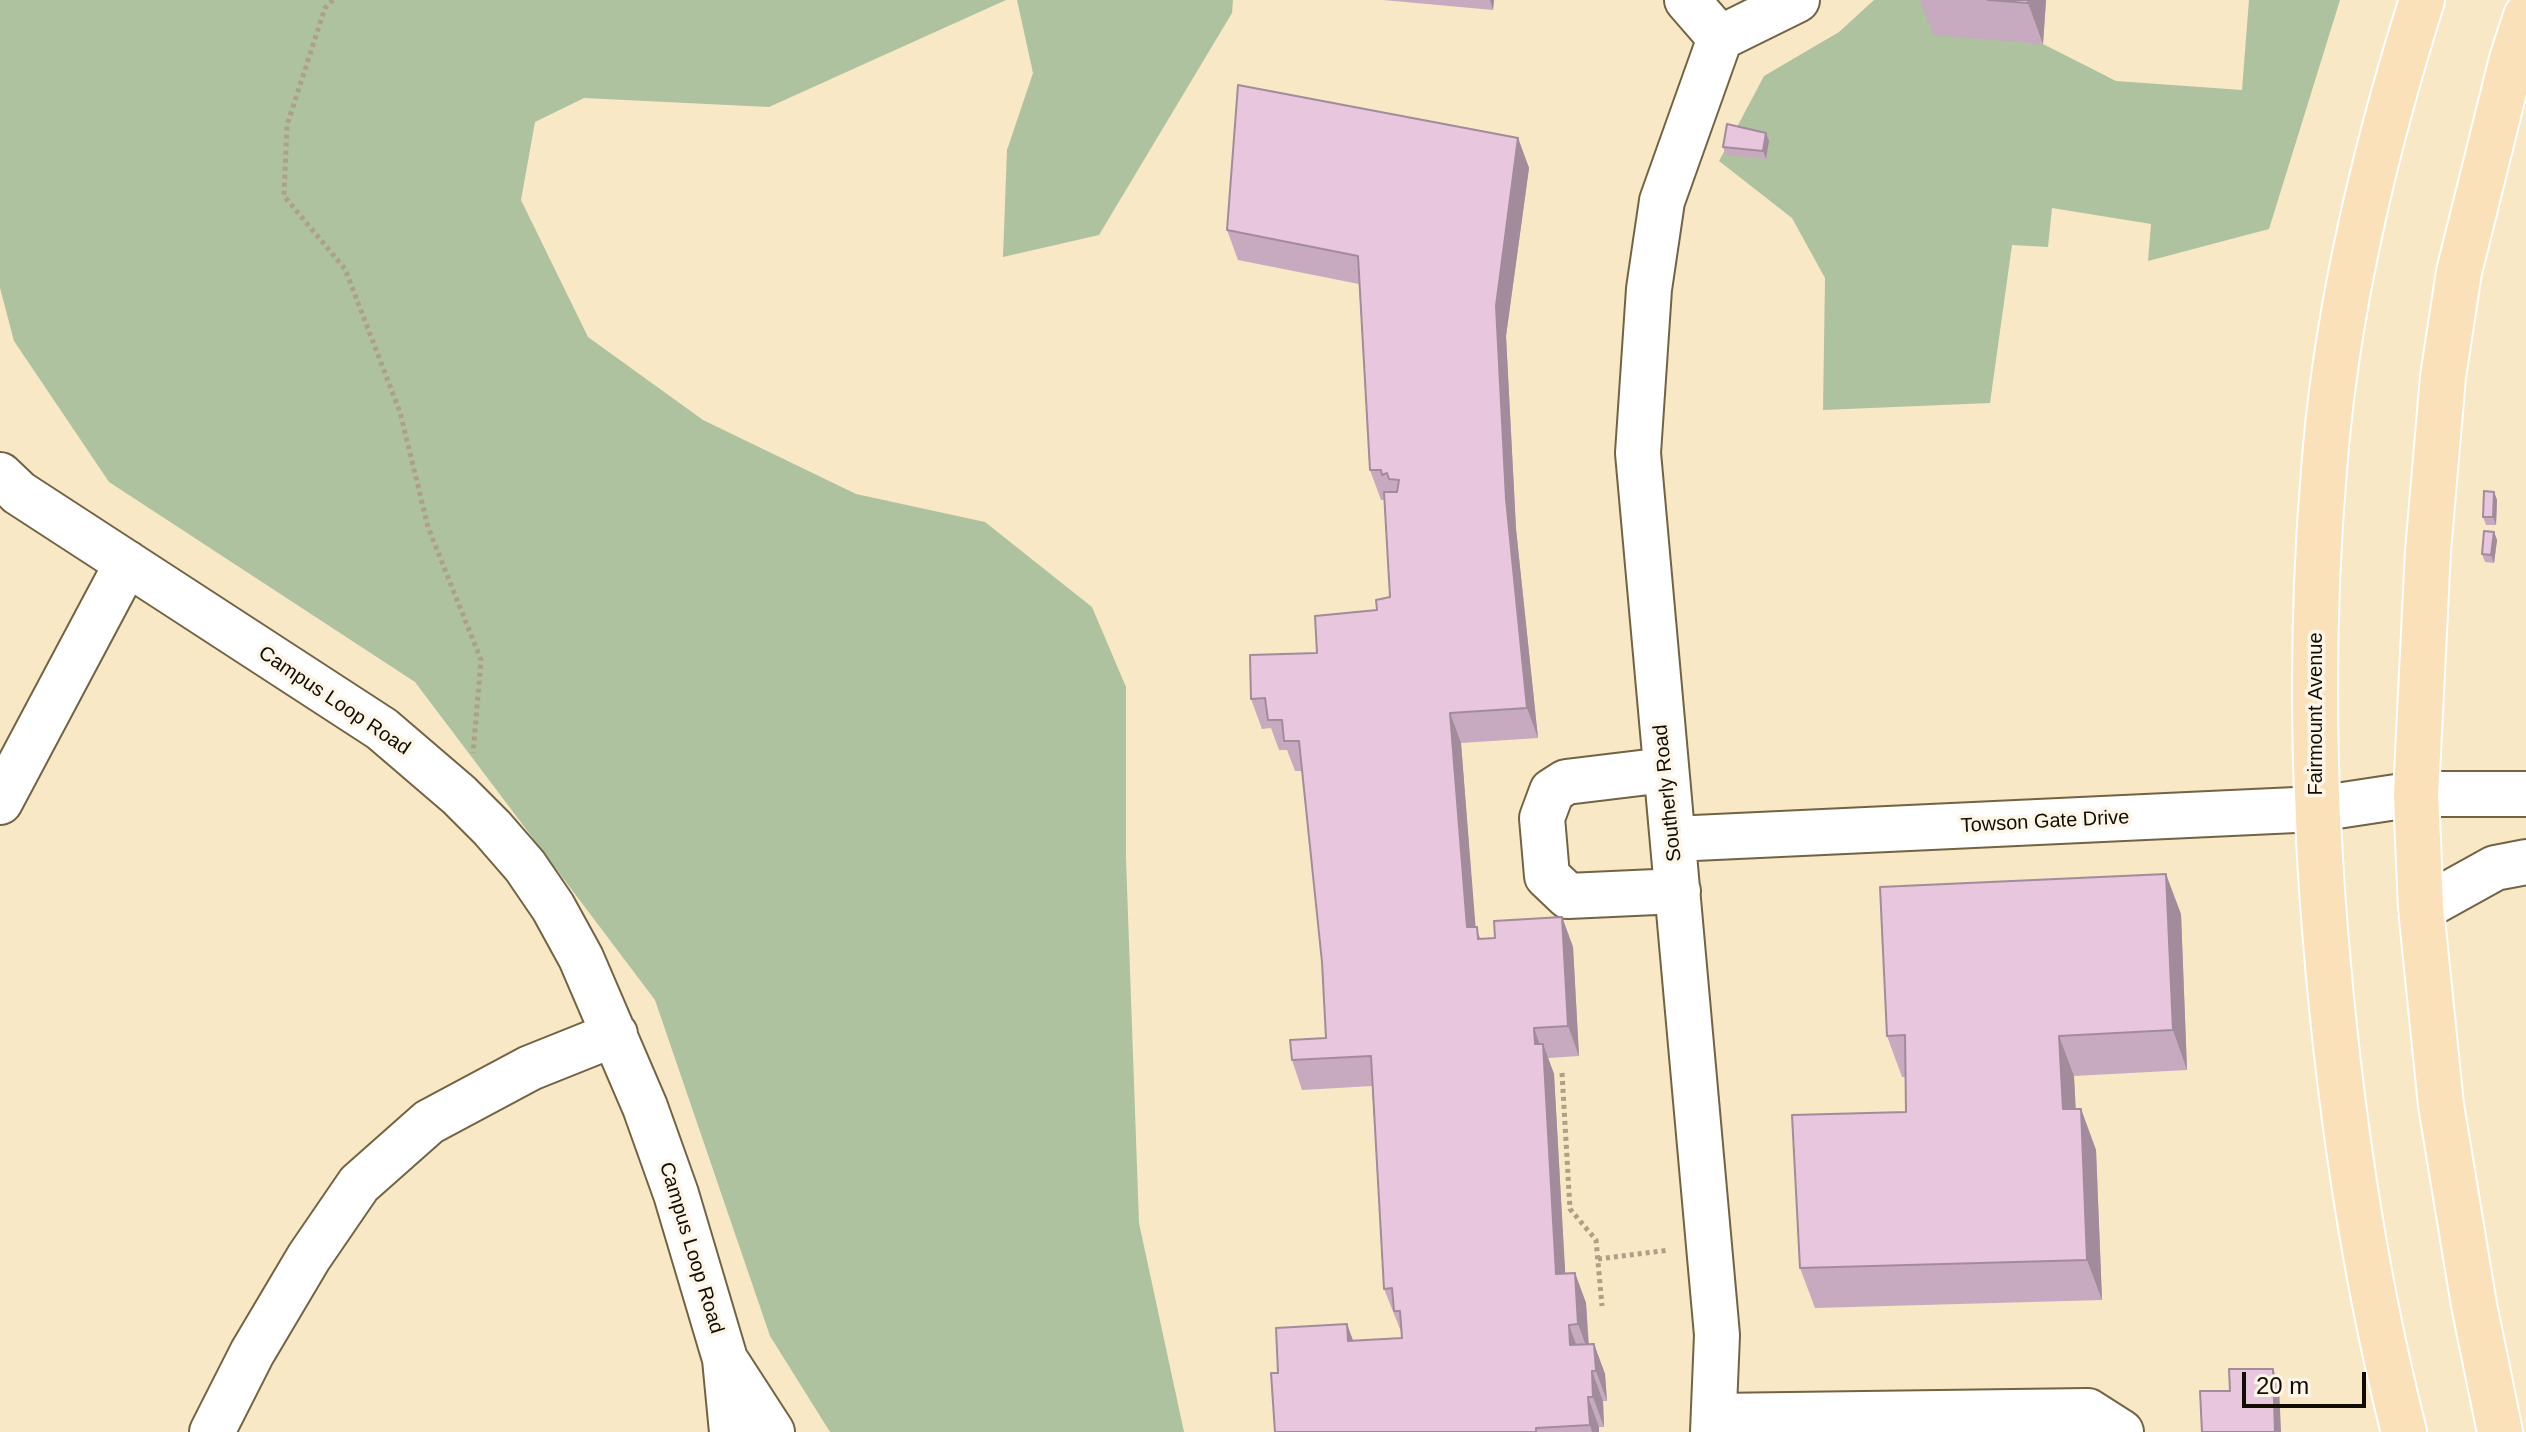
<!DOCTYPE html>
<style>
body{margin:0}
#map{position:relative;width:2526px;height:1432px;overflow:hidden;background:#f8e8c5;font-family:Helvetica,sans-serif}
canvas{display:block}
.scale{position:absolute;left:2242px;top:1372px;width:124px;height:36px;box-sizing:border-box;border:4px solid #120d03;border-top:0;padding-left:10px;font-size:24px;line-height:28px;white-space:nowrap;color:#120d03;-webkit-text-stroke:6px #fdf6e8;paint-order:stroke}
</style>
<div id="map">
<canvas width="2526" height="1432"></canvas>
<div class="scale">20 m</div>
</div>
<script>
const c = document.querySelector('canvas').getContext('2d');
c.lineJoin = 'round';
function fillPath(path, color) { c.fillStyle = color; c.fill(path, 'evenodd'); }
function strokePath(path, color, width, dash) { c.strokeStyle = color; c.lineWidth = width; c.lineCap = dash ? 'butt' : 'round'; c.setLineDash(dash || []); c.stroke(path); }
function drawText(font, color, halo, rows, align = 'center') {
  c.font = font + ' Helvetica,sans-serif'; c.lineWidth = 7; c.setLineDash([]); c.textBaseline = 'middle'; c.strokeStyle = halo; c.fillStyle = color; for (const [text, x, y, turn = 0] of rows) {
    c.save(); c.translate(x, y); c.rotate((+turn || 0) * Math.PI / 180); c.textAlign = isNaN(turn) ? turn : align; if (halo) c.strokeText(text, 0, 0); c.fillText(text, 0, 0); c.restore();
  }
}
fillPath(new Path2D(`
 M0 0H1006L769 107 584 98 535 122 521 200 588 337 703 420 856 494 985 522 1092 607 1126 687V859L1139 1223 1184 1432H830L770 1336 655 1000 415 682 109 482 14 341 0 288Z
 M1017 0H1233L1232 13 1099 235 1003 257 1007 150 1033 73Z
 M1874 0H1935L2043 44 2116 81 2242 90 2249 0H2340L2269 229 2148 261 2151 224 2052 208 2048 247 2012 245 1990 403 1823 410 1825 278 1792 218 1719 161 1764 76 1839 32Z`), '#aec29f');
const minor = new Path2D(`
 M1687 0 1720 38
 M0 475 19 493 382 729 459 795 492 828 525 866 553 907 581 958 645 1107 676 1194 725 1359 732 1432
 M1665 770 1566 782 1552 791 1542 818 1547 876 1568 896 1678 891
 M0 802 127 563
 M1673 839 2317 809 2416 794H2526
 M2421 909 2495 868 2526 862
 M728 1364 772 1432
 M1715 1416 2088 1411 2121 1432
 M212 1432 252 1353 309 1257 359 1184 429 1122 530 1068 615 1034
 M1713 1432 1717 1335 1638 453 1649 289 1662 201 1720 38 1797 0`);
const major = new Path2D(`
 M2404 1432C2365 1279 2342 1122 2328 965 2313 800 2310 635 2324 470 2336 311 2374 152 2422 0
 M2500 1432 2474 1305 2441 1105 2421 909 2416 794 2428 551 2443 377 2459 272 2512 59 2526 16`);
strokePath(minor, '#716344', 48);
strokePath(major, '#fff', 48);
strokePath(new Path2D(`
 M333 0 325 8 287 125 284 196 345 269 400 412 428 527 481 660 473 753
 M1562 1073 1570 1209 1596 1240 1602 1306
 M1598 1259 1669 1250`), '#ada085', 5, [4, 4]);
strokePath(minor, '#fff', 44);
strokePath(major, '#fbe1ba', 44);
fillPath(new Path2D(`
 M1383 0H1494L1493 10Z
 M1920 0H2046L2043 44 1933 35Z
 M1766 133 1769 141 1766 159 1726 155 1723 147Z
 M1518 138 1529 168 1506 336 1516 529 1538 738 1461 743 1475 927 1481 939 1495 938 1562 917 1573 947 1579 1056 1548 1058 1554 1074 1565 1274 1575 1273 1586 1303 1589 1344H1594L1605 1374 1607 1401H1603L1604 1427H1599V1432H1275L1278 1373 1347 1324 1353 1341 1402 1338V1334L1384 1289 1372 1086 1302 1090 1292 1060 1326 1038 1322 962 1302 771H1295L1287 750H1279L1271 728 1262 729 1251 699 1377 610 1390 597 1385 500H1381L1370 470 1359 284 1238 260 1227 230Z
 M2494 492 2497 500 2496 525H2486L2483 517Z
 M2494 532 2497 540 2494 563 2485 562 2482 554Z
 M2181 914 2187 1070 2074 1076 2075 1109H2081L2096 1150 2102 1300 1815 1308 1800 1268 1906 1112 1905 1077H1902L1887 1036Z`), '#c7aabf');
fillPath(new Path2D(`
 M1490 0H1494L1493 10Z
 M2028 0H2046L2043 44 2028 3Z
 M1766 133 1769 141 1766 159 1763 151Z
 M1518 138 1529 168 1506 336 1516 529 1538 738 1527 708 1506 499 1496 306Z
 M2494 492 2497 500 2496 525 2493 517Z
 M2494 532 2497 540 2494 563 2491 555Z
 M1450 713 1461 743 1478 957 1467 927Z
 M2166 874 2181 914 2187 1070 2173 1030Z
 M1562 917 1573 947 1579 1056 1568 1026Z
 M1534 1028 1543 1054V1044L1554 1074 1567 1304 1556 1274Z
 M2059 1036 2074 1076 2078 1150 2063 1109Z
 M2081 1109 2096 1150 2102 1300 2087 1260Z
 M1575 1273 1586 1303 1589 1354 1578 1324Z
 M1347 1324 1358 1354 1348 1341Z
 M1569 1325 1580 1355 1570 1345Z
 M1594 1344 1605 1374 1607 1401 1596 1371Z
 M2273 1369 2279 1385 2281 1432H2275Z
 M1592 1371 1603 1401 1604 1427 1593 1397Z
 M1588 1397 1599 1427V1432H1592L1590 1425Z`), '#a28b9b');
const building = new Path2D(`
 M1988 0H2028V3Z
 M1238 85 1518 138 1496 306 1506 499 1527 708 1450 713 1467 927H1477L1478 939 1495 938 1494 921 1562 917 1568 1026 1534 1028 1535 1044H1543L1556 1274 1575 1273 1578 1324 1569 1325 1570 1345 1594 1344 1596 1371H1592L1593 1397H1588L1590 1425 1536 1428V1432H1275L1271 1373H1278L1276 1328 1347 1324 1348 1341 1402 1338 1400 1311H1394L1392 1288 1384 1289 1371 1056 1292 1060 1290 1040 1326 1038 1322 962 1299 741H1284L1282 720H1268L1265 698 1251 699 1250 655 1317 653 1315 616 1377 610 1376 600 1390 597 1384 492H1397L1399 480 1389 479 1387 473 1382 475 1381 470H1370L1358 256 1227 230Z
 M1727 124 1766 133 1763 151 1723 147Z
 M2484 491 2494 492 2493 517H2483Z
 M2484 531 2494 532 2491 555 2482 554Z
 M2166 874 2173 1030 2059 1036 2063 1109H2081L2087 1260 1800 1268 1792 1115 1906 1112 1905 1035 1887 1036 1880 887Z
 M2229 1369H2273L2275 1432H2202L2200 1391H2230Z`);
fillPath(building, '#e7c6de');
strokePath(building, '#a28b9b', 2);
drawText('20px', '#120d03', '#fdf6e8', [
 ["Campus Loop Road",334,701,34],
 ["Fairmount Avenue",2316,714,-90],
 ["Southerly Road",1668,793,-96],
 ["Towson Gate Drive",2045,822,-3],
 ["Campus Loop Road",691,1248,73]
]);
</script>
